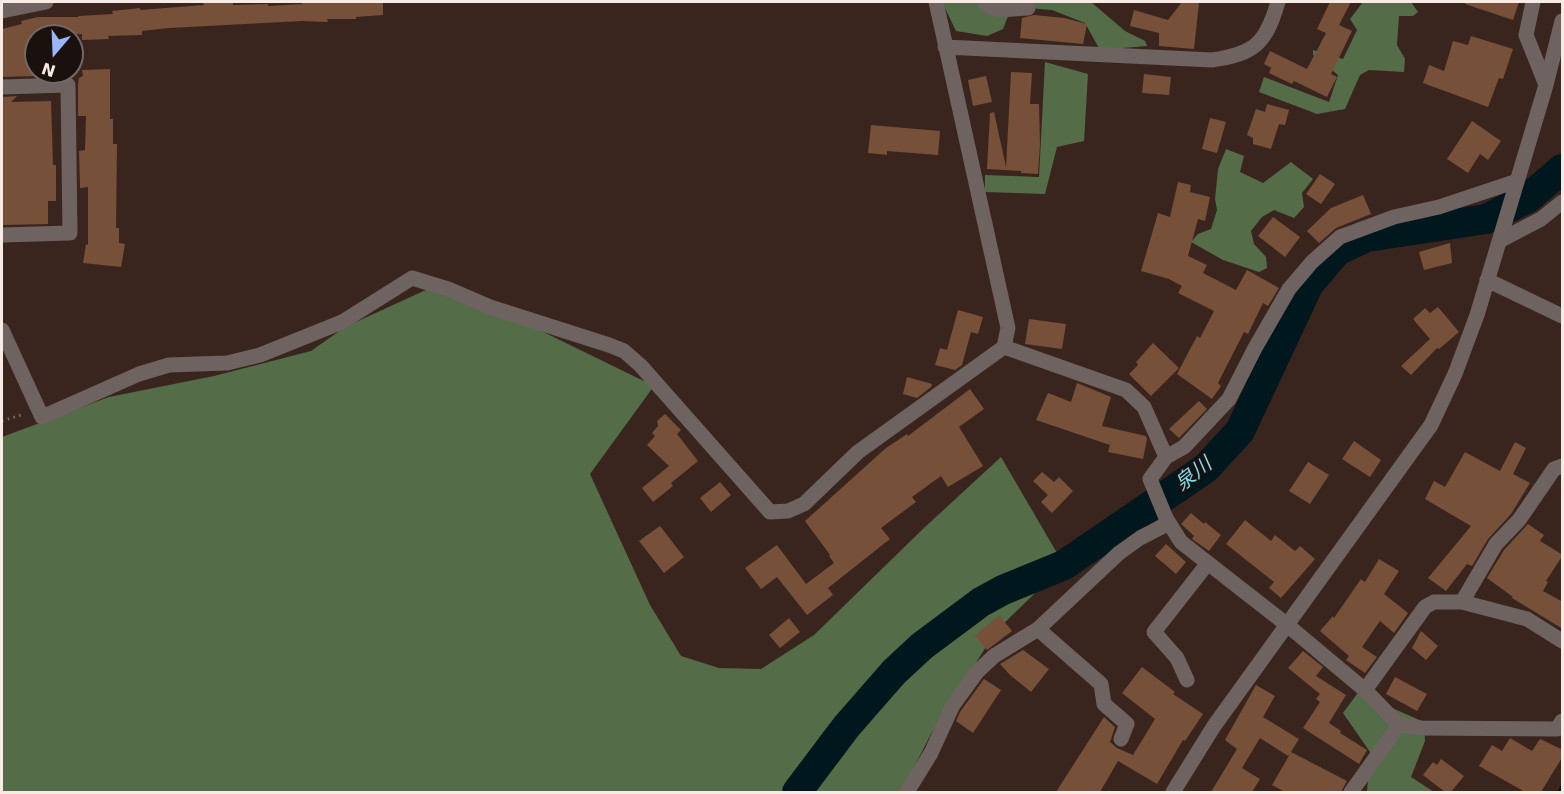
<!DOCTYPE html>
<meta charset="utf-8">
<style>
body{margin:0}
#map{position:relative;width:1564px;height:794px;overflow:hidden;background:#3a251e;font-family:"DejaVu Sans",sans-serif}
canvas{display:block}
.frame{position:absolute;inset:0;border:3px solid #f8eae4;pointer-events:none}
.north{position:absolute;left:24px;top:24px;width:60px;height:60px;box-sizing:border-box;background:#1a110e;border:2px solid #736864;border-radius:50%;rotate:199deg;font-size:16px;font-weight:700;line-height:24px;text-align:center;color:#f8eae4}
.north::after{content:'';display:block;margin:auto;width:21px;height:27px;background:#98b5fd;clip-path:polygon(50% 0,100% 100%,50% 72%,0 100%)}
</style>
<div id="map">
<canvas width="1564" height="794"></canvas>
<div class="frame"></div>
<div class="north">N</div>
</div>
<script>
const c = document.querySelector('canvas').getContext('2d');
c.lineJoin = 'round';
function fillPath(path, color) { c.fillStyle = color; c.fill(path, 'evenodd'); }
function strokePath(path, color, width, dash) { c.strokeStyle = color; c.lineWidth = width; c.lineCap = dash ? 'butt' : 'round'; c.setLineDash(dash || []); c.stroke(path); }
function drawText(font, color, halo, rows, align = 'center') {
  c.font = font + ' "DejaVu Sans","Noto Sans JP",sans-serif'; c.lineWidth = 4.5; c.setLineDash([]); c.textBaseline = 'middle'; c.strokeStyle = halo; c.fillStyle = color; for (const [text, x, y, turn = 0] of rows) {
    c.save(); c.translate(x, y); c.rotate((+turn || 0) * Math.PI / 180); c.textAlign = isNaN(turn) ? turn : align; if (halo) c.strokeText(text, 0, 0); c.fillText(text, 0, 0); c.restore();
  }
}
fillPath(new Path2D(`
 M942 2H1091L1125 31 1145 41 1147 46 1100 50 1085 23 1052 10 1028 8 1009 14 1003 29 987 36 956 31Z
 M1363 2H1411L1418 12 1413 16H1399L1397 45 1405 59 1404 72 1369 70 1360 75 1345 109 1317 114 1259 92 1264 77 1329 102 1338 75 1313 55V50L1343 59 1357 30 1350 19Z
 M1045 62 1088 74 1084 141 1057 147 1045 194 985 192V175L1039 177Z
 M1226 149 1244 156 1240 172 1263 183 1291 162 1313 179 1302 193 1304 207 1294 218 1274 210 1262 217 1251 231 1254 244 1266 257 1267 268 1259 272 1223 260 1191 242 1198 234 1211 229 1217 210 1215 199 1218 169Z
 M428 289 529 325 654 386 590 474 650 605 681 656 719 668 761 669 814 635 925 527 1001 457 1064 565 996 631 931 734 901 792H2V437L109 397 214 376 311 351 345 327Z
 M1360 690 1383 704 1424 722 1425 741 1411 777 1434 792H1367L1370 752 1343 713Z`), '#546c48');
strokePath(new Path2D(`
 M1560 792 1562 788`), '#00171d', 5);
strokePath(new Path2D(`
 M797 792 846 727 894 672 922 646 981 602 1003 590 1064 565 1206 468 1240 431 1309 284 1337 251 1367 237 1486 219 1528 198 1562 169`), '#00171d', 30);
fillPath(new Path2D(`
 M203 2H233V5L268 4V6L302 4V2H383V15L356 17V19H327L328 22 302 21 169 28 142 31V35L108 36 109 39 82 40V34L36 36V76L2 77V29L22 24 21 21 38 17H79L78 16 113 14 112 11 140 8V10L204 5Z
 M1182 2 1199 3 1194 49 1159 46V33L1130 26 1134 10 1168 20Z
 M1330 2H1351L1339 25 1352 31 1331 74 1337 77 1327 97 1294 81 1292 84 1269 73 1271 68 1264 64 1270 51 1307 69 1326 33 1317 29Z
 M1465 2H1519L1513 20 1465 4Z
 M1034 15 1064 18 1087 24 1083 44 1020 38 1022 18Z
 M1471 36 1513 49 1503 79 1499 78 1488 107 1423 83 1429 65 1444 71 1453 41 1468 45Z
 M110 69V119H113V144H117L116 228H119V243L125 244 121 267 83 263 86 244 88 245V187L80 188 79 151 85 150 86 116H78V84L79 78 83 76 82 70Z
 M1011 72 1032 73 1030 104H1039L1040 145 1038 174 1021 173V171L987 169 990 113 994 112 1006 167Z
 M1144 74 1171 77 1169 95 1142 93Z
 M986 76 992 102 973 106 968 80Z
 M17 96 11 102 51 101 53 165H56V201H48V224L2 225V97Z
 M1267 104 1289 110 1285 125 1279 124 1271 149 1253 144V138L1247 135 1256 109 1265 112Z
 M1210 118 1226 122 1217 153 1202 149Z
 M1472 121 1501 141 1488 160 1480 154 1468 173 1447 159Z
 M871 125 940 131 938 155 887 151V155L868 153Z
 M1320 174 1335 184 1321 204 1306 194Z
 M1178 182 1191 185 1190 192 1210 197 1205 221 1198 219 1188 256 1207 265 1203 273 1236 290 1247 270 1279 288 1268 306 1263 303 1248 334 1244 332 1218 383 1221 386 1212 399 1177 374 1197 336 1200 338 1214 311 1178 293 1182 286 1169 279 1141 271 1158 213 1170 217Z
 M1363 195 1371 214 1336 228 1319 243 1307 231 1331 208Z
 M1273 217 1300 237 1285 257 1258 236Z
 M1450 243 1452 263 1424 270 1419 252Z
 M1438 307 1459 332 1439 349 1437 348 1411 375 1401 366 1430 339 1413 319 1425 308 1430 313Z
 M958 310 983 317 978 334 971 332 962 365 955 370 935 365 940 348 947 350Z
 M1029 319 1066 324 1062 349 1025 344Z
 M1153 343 1179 368 1151 396 1129 374 1138 365 1136 362Z
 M907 377 932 384 931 387 917 398 903 394Z
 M1077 383 1111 397 1102 426 1146 436 1147 439 1143 459 1108 452 1110 445 1036 420 1048 393 1071 402Z
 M970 389 984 409 959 427 983 466 948 487 941 476 912 497 916 502 881 528 890 539 828 588 833 595 807 615 777 577 761 589 745 568 777 545 806 584 834 563 829 556 830 555 805 521 886 448 907 434 908 436Z
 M1199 401 1207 409 1179 438 1169 429Z
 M665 414 681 430 677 434 698 461 671 483 673 486 653 502 642 488 669 466 647 445 655 436 652 433 658 426 657 421Z
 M1354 441 1381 460 1370 477 1342 459Z
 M1515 442 1526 448 1513 474 1530 483 1511 514 1488 539 1472 566 1467 564 1446 591 1428 578 1471 526 1425 499 1434 481 1445 487 1465 452 1500 471Z
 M1308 462 1329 475 1310 504 1289 491Z
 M1042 472 1054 482 1059 477 1073 491 1052 513 1041 502 1048 495 1033 481Z
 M720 482 731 495 711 512 700 498Z
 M1191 513 1204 524 1205 522 1221 535 1209 551 1192 539 1194 536 1181 524Z
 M1245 520 1271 541 1275 535 1295 551 1300 546 1315 559 1281 598 1269 588 1274 582 1226 544Z
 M1528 524 1544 535 1540 541 1563 555 1546 581 1548 582 1543 591 1563 602V629L1512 598 1513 597 1487 578 1504 550Z
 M660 526 684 557 664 573 639 541Z
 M1166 544 1186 562 1176 574 1155 556Z
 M1379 559 1399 571 1384 594 1408 613 1394 633 1380 621 1362 647 1377 657 1365 673 1346 660 1349 656 1320 631 1333 616 1334 618 1361 579 1365 582Z
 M999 615 1012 631 987 650 975 636Z
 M789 618 800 632 780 648 769 635Z
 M1421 631 1438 646 1426 660 1412 648Z
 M1023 650 1049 669 1031 692 1010 675 1000 664Z
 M1303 651 1323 667 1316 676 1346 695 1329 723 1341 731 1340 733 1367 750 1359 764 1303 728 1320 702 1316 699 1320 694 1288 668Z
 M1142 667 1175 692 1173 694 1203 714 1185 741 1183 740 1157 784 1118 761 1100 792H1056L1104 717 1115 727 1110 742 1117 748 1133 755 1155 719 1122 693Z
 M1395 677 1427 694 1417 711 1386 694Z
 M984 679 1001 690 973 733 956 721 960 712Z
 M1256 685 1275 696 1263 717 1299 739 1291 752 1347 781 1341 792H1285L1272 785 1290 754 1288 756 1260 738 1242 768 1260 779 1252 792H1211L1237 749 1225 740Z
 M1510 738 1532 751 1540 739 1563 750V756L1541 792H1525L1479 766 1492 745 1502 751Z
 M1441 759 1464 776 1451 792H1445L1423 775 1433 762 1437 765Z`), '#765038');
strokePath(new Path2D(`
 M2 421 24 414`), '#816e68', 3, [1.5, 4.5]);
strokePath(new Path2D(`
 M936 2 1008 328 1004 347
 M984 2C994 14 1014 8 1028 8
 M1533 2 1526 35 1546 85
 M2 11 46 2
 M945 47 1212 60C1255 54 1266 43 1278 2
 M2 87 68 85 70 233 2 235
 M1499 241 1541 219 1562 202
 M1487 280 1562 316
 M2 330 42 417 139 374 169 365 227 363 260 355 342 322 412 278 448 289 490 307 609 345 624 351 641 366 770 512 788 511 804 504 858 452 1004 347 1126 390 1144 407 1166 457 1150 479 1166 518 1181 542 1286 624 1365 690 1399 725 1421 728 1557 729 1562 721
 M1166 457 1184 447 1229 399 1255 348 1289 289 1312 262 1340 237 1394 217 1439 207 1517 181
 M1462 602 1496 544 1519 520 1554 469 1562 466
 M1038 629 1119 553 1140 538 1169 523
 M1187 680 1177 658 1154 632 1208 563
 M1365 690 1425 607 1434 602H1462L1527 619 1562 641
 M907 792 931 753 953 705 977 672 994 656 1038 629 1101 684 1104 704 1127 724 1121 739
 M1173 792 1214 726 1431 425 1455 374 1477 315 1546 85 1562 21
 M1351 792 1399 725`), '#6e6361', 15);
drawText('italic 20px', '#7fdcf1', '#1a110e', [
 ["泉川",1194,475,-38]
]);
</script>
